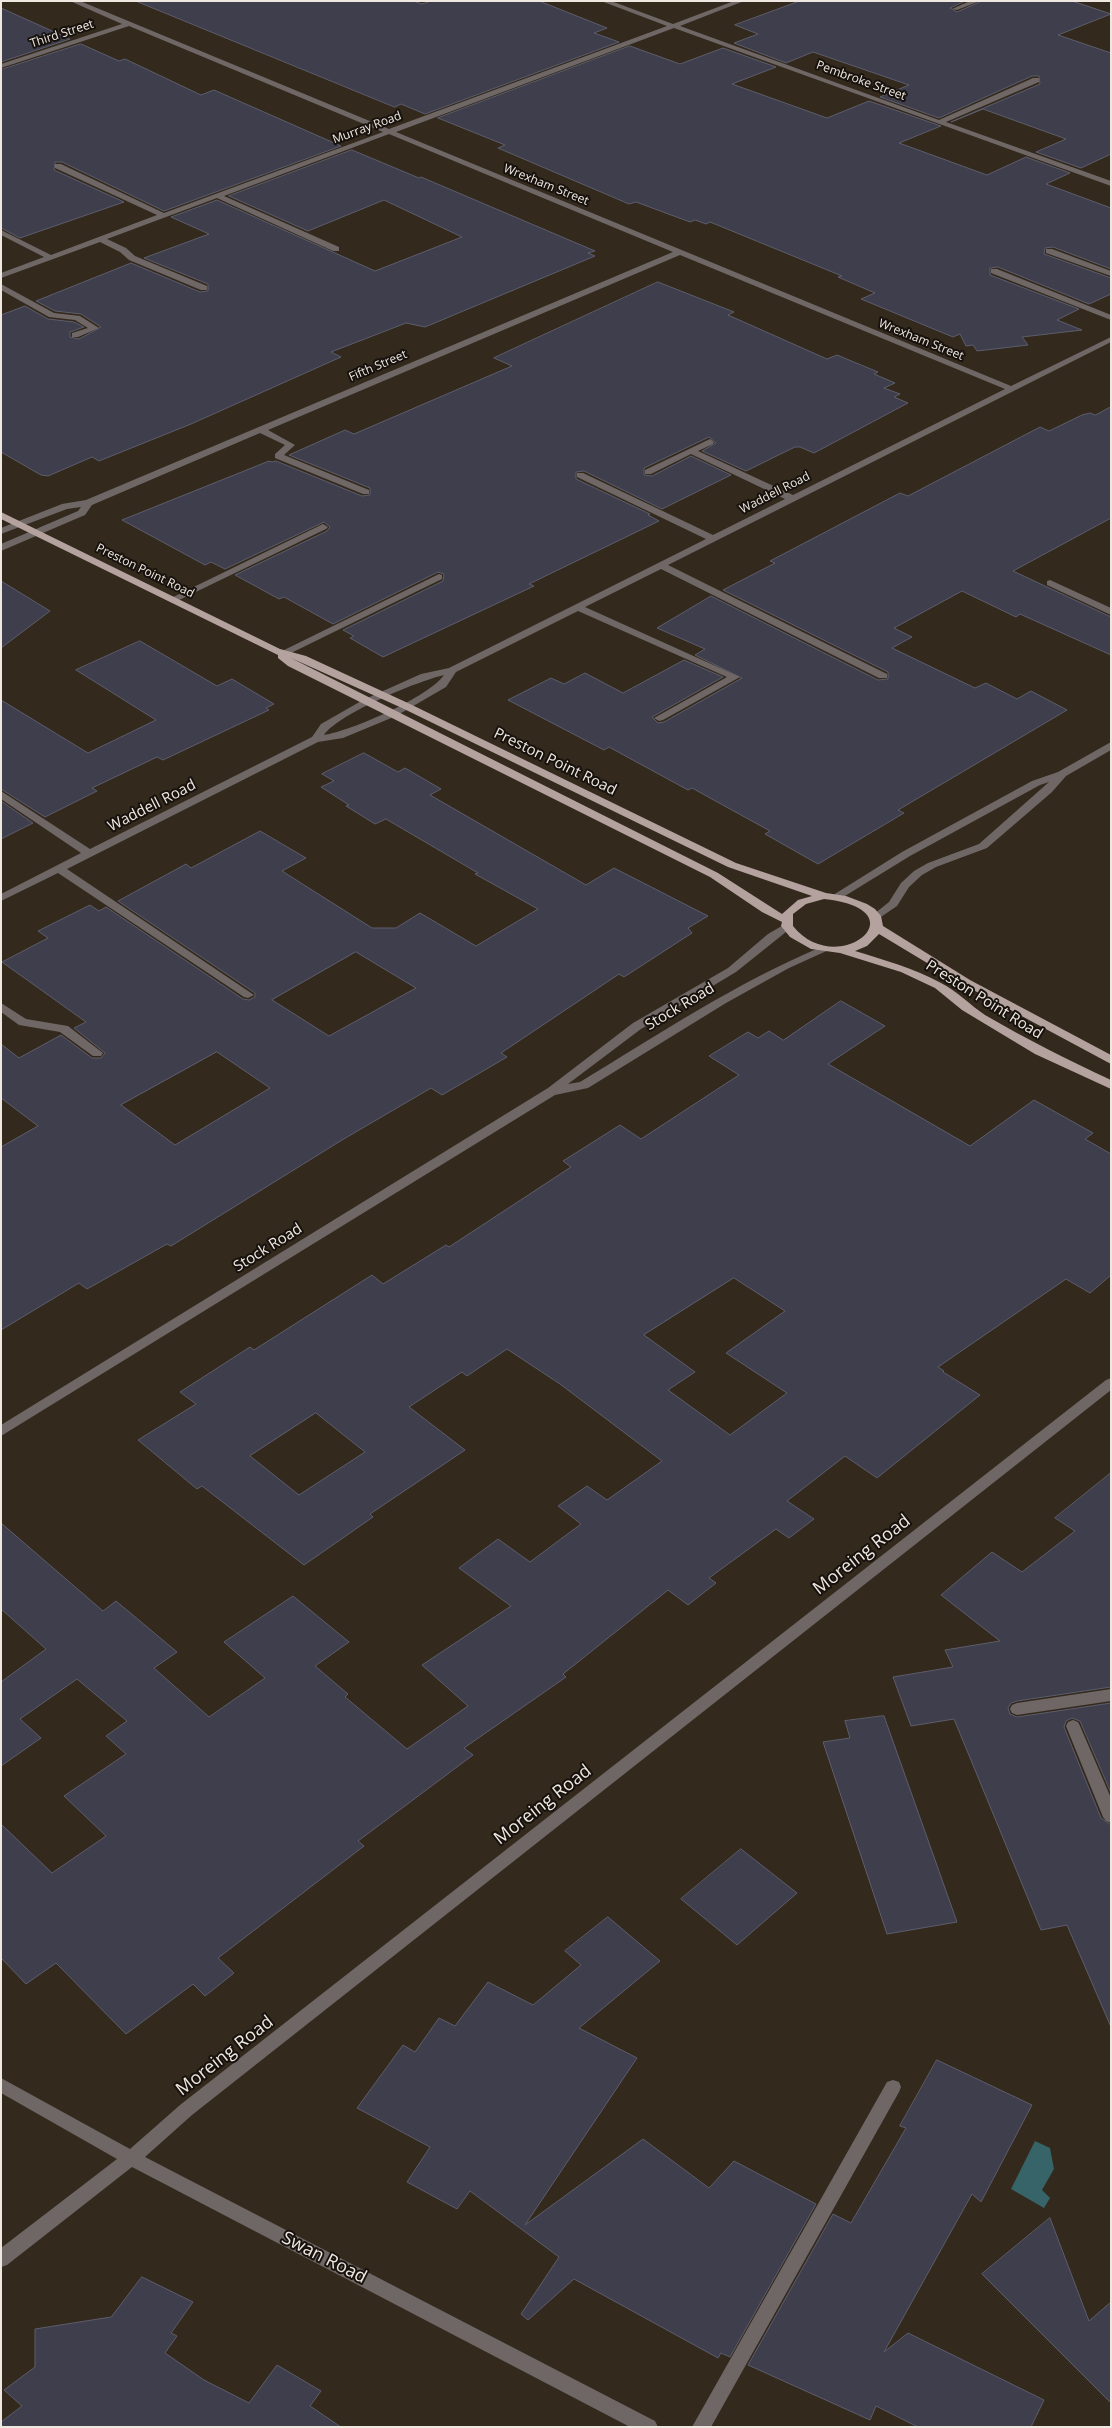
<!DOCTYPE html>
<style>
body{margin:0}
#map{position:relative;width:1112px;height:2428px;overflow:hidden;background:#33291d;font-family:"Open Sans",sans-serif}
canvas{display:block}
.frame{position:absolute;inset:0;border:2px solid #efe8e1;pointer-events:none}
</style>
<div id="map">
<canvas width="1112" height="2428"></canvas>
<div class="frame"></div>
</div>
<script>
const c = document.querySelector('canvas').getContext('2d');
c.lineJoin = 'round';
function fillPath(path, color) { c.fillStyle = color; c.fill(path, 'evenodd'); }
function strokePath(path, color, width, dash) { c.strokeStyle = color; c.lineWidth = width; c.lineCap = dash ? 'butt' : 'round'; c.setLineDash(dash || []); c.stroke(path); }
function drawText(font, color, halo, rows, align = 'center') {
  c.font = font + ' "Open Sans",sans-serif'; c.lineWidth = 4; c.setLineDash([]); c.textBaseline = 'middle'; c.strokeStyle = halo; c.fillStyle = color; for (const [text, x, y, turn = 0] of rows) {
    c.save(); c.translate(x, y); c.rotate((+turn || 0) * Math.PI / 180); c.textAlign = isNaN(turn) ? turn : align; if (halo) c.strokeText(text, 0, 0); c.fillText(text, 0, 0); c.restore();
  }
}
fillPath(new Path2D(`
 M1035 2141 1050 2148 1054 2169 1042 2190 1050 2198 1044 2208 1011 2189Z`), '#366468');
const building = new Path2D(`
 M136 1H413L422 4 431 1H539L607 28 594 33 619 42 425 114 401 104 395 107Z
 M800 1H965L950 8 957 12 982 1H1072L1111 14 1058 35 1111 53V154L1081 168 1036 152 1066 139 983 109 951 122 1040 84 1039 76H1032L939 118 880 97 909 85 813 52 786 63 734 43 758 34 735 25Z
 M1 8 70 39 1 62Z
 M81 44 119 61 125 59 201 95 214 90 341 146 164 211 62 162H55L54 170 124 202 20 238 1 228V70Z
 M630 46 680 64 723 48 776 67 732 84 827 118 869 101 941 126 899 143 987 175 1026 157 1070 173 1046 184 1111 208V269L1053 247 1045 248 1044 254 1111 278V294L1089 304 998 267 990 268V275L1079 309 1057 320 1082 330 1022 337 1028 345 977 351 973 345 966 346 960 334 953 337 861 299 875 293 838 277 842 276 710 222 706 224 695 220 690 222 636 202 629 204 498 148 505 145 438 118Z
 M352 150 419 178 421 177 595 251 588 253 595 256 425 327 406 323 331 352 341 357 191 424 99 461 92 457 48 476 41 475 1 452V315L25 306 48 319 74 322 84 327 70 332V337L79 339 101 327 81 314 55 311 36 301 131 263 200 292 208 291V284L144 258 209 234 171 217 217 200 375 271 462 237 384 200 308 231 229 196Z
 M658 282 734 312 728 315 827 359 837 355 878 372 874 374 895 383 884 388 900 394 894 397 908 403 814 453 800 447H795L746 471 702 451 716 443 709 437 644 468V475L652 476 691 456 731 475 662 509 584 471 576 472V479L650 514 648 515 659 521 529 584 534 586 383 657 350 638 354 636 343 630 443 581 444 574 438 572 333 624 284 597 279 599 235 575 327 531 330 527 324 522 225 569 211 562 205 565 122 520 269 461 272 462 276 461 362 496 370 495V488L289 455 345 430 354 434 512 366 494 358Z
 M1111 407V518L1013 571 1111 617V655L1020 614 1016 617 962 591 894 628 912 637 892 648 975 688 986 683 1017 699 1031 691 1067 710 898 810 904 813 818 864 765 834 770 831 692 788 688 790 609 747 604 750 508 700 551 678 564 684 585 673 623 693 684 660 723 677 652 717 658 723 664 722 742 678 695 655 705 649 657 628 711 596 878 680 888 679V672L723 590 775 563 770 561 900 493 908 496 1040 427 1049 431 1082 415 1090 413 1095 415Z
 M1 581 50 611 1 648Z
 M140 641 217 686 232 679 274 704 266 708 269 710 163 760 157 757 92 788 97 791 45 817 1 789V700L88 753 156 720 76 670Z
 M364 753 398 772 405 768 441 789 430 795 586 885 614 868 708 916 688 928 692 933 624 977 619 974 501 1053 507 1057 442 1095 431 1088 342 1140 171 1246 167 1244 87 1289 79 1283 1 1330V1147L38 1126 1 1098V1044L19 1058 61 1035 92 1058H101L105 1053 74 1028 86 1022 2 962 48 938 38 931 90 905 99 911 106 907 243 999 249 1000 255 997V993L118 901 186 864 191 868 260 831 306 858 282 871 372 928H396L420 913 476 946 538 909 475 874 478 873 386 819 375 824 346 806 349 805 321 787 334 781 322 774ZM356 952 416 988 329 1036 272 1000ZM217 1052 270 1088 175 1145 121 1105Z
 M1 801 33 823 1 839Z
 M841 1001 885 1026 828 1064 970 1146 1034 1100 1093 1133 1085 1139 1111 1154V1275L1090 1293 1066 1279 938 1367 944 1371 943 1372 980 1395 877 1478 845 1456 787 1501 814 1519 789 1538 776 1529 709 1578 716 1583 688 1605 668 1590 563 1674 566 1677 464 1748 473 1755 358 1841 364 1846 218 1958 234 1973 205 1996 193 1984 126 2034 56 1963 26 1984 1 1958V1824L52 1873 106 1836 64 1796 126 1754 106 1736 127 1721 77 1679 20 1719 41 1738 1 1766V1682L46 1649 1 1609V1523L103 1611 116 1601 177 1652 154 1668 209 1717 265 1678 224 1642 293 1596 349 1642 315 1666 348 1694 345 1697 407 1749 468 1706 422 1665 511 1606 459 1568 498 1539 530 1562 581 1524 558 1506 587 1486 607 1500 662 1461 560 1384 507 1349 467 1376 462 1372 409 1407 465 1450 370 1514 373 1517 304 1565 202 1486 197 1489 138 1440 196 1404 180 1392 250 1347 254 1350 372 1275 383 1284 446 1245 449 1247 571 1167 563 1161 620 1125 641 1139 739 1075 709 1056 748 1032 758 1038 769 1031 783 1040ZM734 1278 785 1311 726 1353 787 1393 730 1435 668 1390 695 1372 644 1335ZM316 1413 365 1452 299 1495 250 1456Z
 M1111 1473V1687L1017 1701 1011 1703 1008 1708 1010 1714 1017 1717 1111 1703V1793L1080 1721 1072 1718 1066 1721 1064 1727 1101 1818 1111 1825V2027L1067 1925 1041 1930 954 1719 911 1726 893 1677 953 1667 945 1650 1000 1641 941 1595 992 1552 1022 1572 1075 1531 1055 1518Z
 M884 1716 957 1922 887 1934 823 1742 850 1738 845 1721Z
 M741 1849 797 1893 737 1945 681 1899Z
 M608 1917 660 1961 579 2028 637 2058 525 2225 643 2139 709 2188 734 2161 816 2204 730 2357 721 2353 718 2358 574 2279 528 2320 521 2314 559 2257 470 2191 457 2209 407 2182 430 2147 357 2108 403 2045 415 2052 439 2018 455 2026 488 1982 533 2005 581 1965 565 1951Z
 M937 2060 1032 2105 981 2202 972 2194 884 2352 908 2333 1044 2400 1031 2427H918L876 2406 870 2420 748 2365 833 2214 851 2223 906 2128 900 2126Z
 M1050 2218 1089 2321 1111 2302V2403L982 2274Z
 M142 2277 193 2302 171 2333 177 2336 165 2353 204 2380 249 2403 277 2365 321 2391 310 2406 341 2427H1V2422L22 2406 4 2390 35 2367V2329L111 2317Z`);
fillPath(building, '#3e3e4d');
strokePath(building, '#5d5d6c', 1);
fillPath(new Path2D(`
 M70 1H80L389 129 667 26 601 1H611L673 24 734 1H744L680 26 939 120 1033 78H1039V82L946 122 1111 181V186L674 28 396 132 1011 386 1111 337V342L668 565 887 674V678H879L661 569 585 607 740 677 663 720 659 721 654 718 727 677 578 611 456 672 446 687 396 716 343 738 318 742 67 869 254 995 248 998 244 997 58 873 1 901V894L81 853 1 799V791L90 849 312 737 321 724 363 700 421 674 449 668 706 539 577 477V473H583L713 535 785 499 691 454 651 474H645V470L710 439 714 442 713 444 698 451 793 495 1005 389 680 255 268 430 295 445 284 455 369 490V494H363L275 458V454L285 445 260 433 92 505 85 515 1 551V544L78 511 81 507 67 509 1 534V528L62 504 86 500 673 252 389 134 224 196 339 247V251H333L217 198 107 239 126 248 135 256 207 286V290H201L129 260 120 252 100 242 1 278V273L44 257 1 235V230L51 255 157 215 55 168V164H61L164 213 383 132 129 26 1 68V64L122 24ZM444 675C429 697 351 731 324 735 338 714 418 681 444 675Z
 M970 1H980L957 10 952 9Z
 M1046 249H1052L1111 271V276L1046 253Z
 M991 269H997L1111 315V320L991 273Z
 M1 284 54 313 80 316 99 328 78 337H72V333L88 328 75 320 49 317 1 290Z
 M323 524 328 527 326 529 175 602 172 603 167 600Z
 M439 574 442 575V579L287 655 283 656 278 653Z
 M1050 580 1111 608V615L1047 585V581Z
 M1111 742V750L1066 776 1052 792 987 848 936 867 922 875 909 887 897 906 875 921 869 918 889 902 901 883 914 871 928 863 979 844 1049 782 1040 785 910 856 840 899H832L830 897 902 852 1032 781 1058 772Z
 M787 923 793 926 791 928 736 972 641 1029 568 1084 580 1082C659 1034 736 983 821 947L825 946 831 949 789 968 726 1003 588 1088 555 1095 1 1436V1425L548 1088 633 1023 728 968 768 934Z
 M1 1003 26 1019 68 1026 103 1053 101 1056H93L60 1032 19 1025 1 1012Z
 M1111 1378V1390L192 2115 145 2157 655 2421 658 2427H630L132 2167 7 2265 1 2267V2248L117 2159 1 2093V2078L130 2149 180 2105 1106 1380Z
 M1111 1689V1701L1017 1715 1012 1713 1010 1709 1012 1705 1017 1703Z
 M1073 1720 1078 1722 1080 1726 1111 1798V1823L1106 1821 1103 1817 1066 1726 1068 1722Z
 M893 2080 899 2082 901 2087 899 2092 711 2427H692L887 2082Z`), '#6f6765');
fillPath(new Path2D(`
 M1 512 280 649 306 656 410 704 736 863 826 893 846 896 867 904 875 909 881 916 883 926 970 980 1111 1055V1064L962 984 879 934 867 946 855 951C884 960 914 968 941 983 957 991 970 1005 985 1015 1026 1039 1068 1060 1111 1080V1089L1035 1054 962 1010 935 988 901 972 840 953 811 949 790 937 781 926 782 922 762 912 710 877 288 666 278 658V655L1 519ZM291 658 402 708 728 867 812 896 798 900 782 914 718 873ZM824 899C924 910 837 981 793 926V914L806 904Z`), '#b4a29f');
drawText('12px', '#efe8e1', '#17120d', [
 ["Third Street",62,34,-18],
 ["Pembroke Street",861,81,20],
 ["Murray Road",367,128,-20],
 ["Wrexham Street",546,185,22],
 ["Wrexham Street",921,340,22],
 ["Fifth Street",378,366,-23],
 ["Waddell Road",775,493,-27],
 ["Preston Point Road",145,571,26]
]);
drawText('15px', '#efe8e1', '#17120d', [
 ["Preston Point Road",555,762,26],
 ["Waddell Road",152,806,-27],
 ["Preston Point Road",984,1000,32],
 ["Stock Road",680,1007,-31],
 ["Stock Road",268,1248,-32]
]);
drawText('18px', '#efe8e1', '#17120d', [
 ["Moreing Road",862,1555,-38],
 ["Moreing Road",543,1805,-38],
 ["Moreing Road",225,2056,-38],
 ["Swan Road",324,2258,27]
]);
</script>
